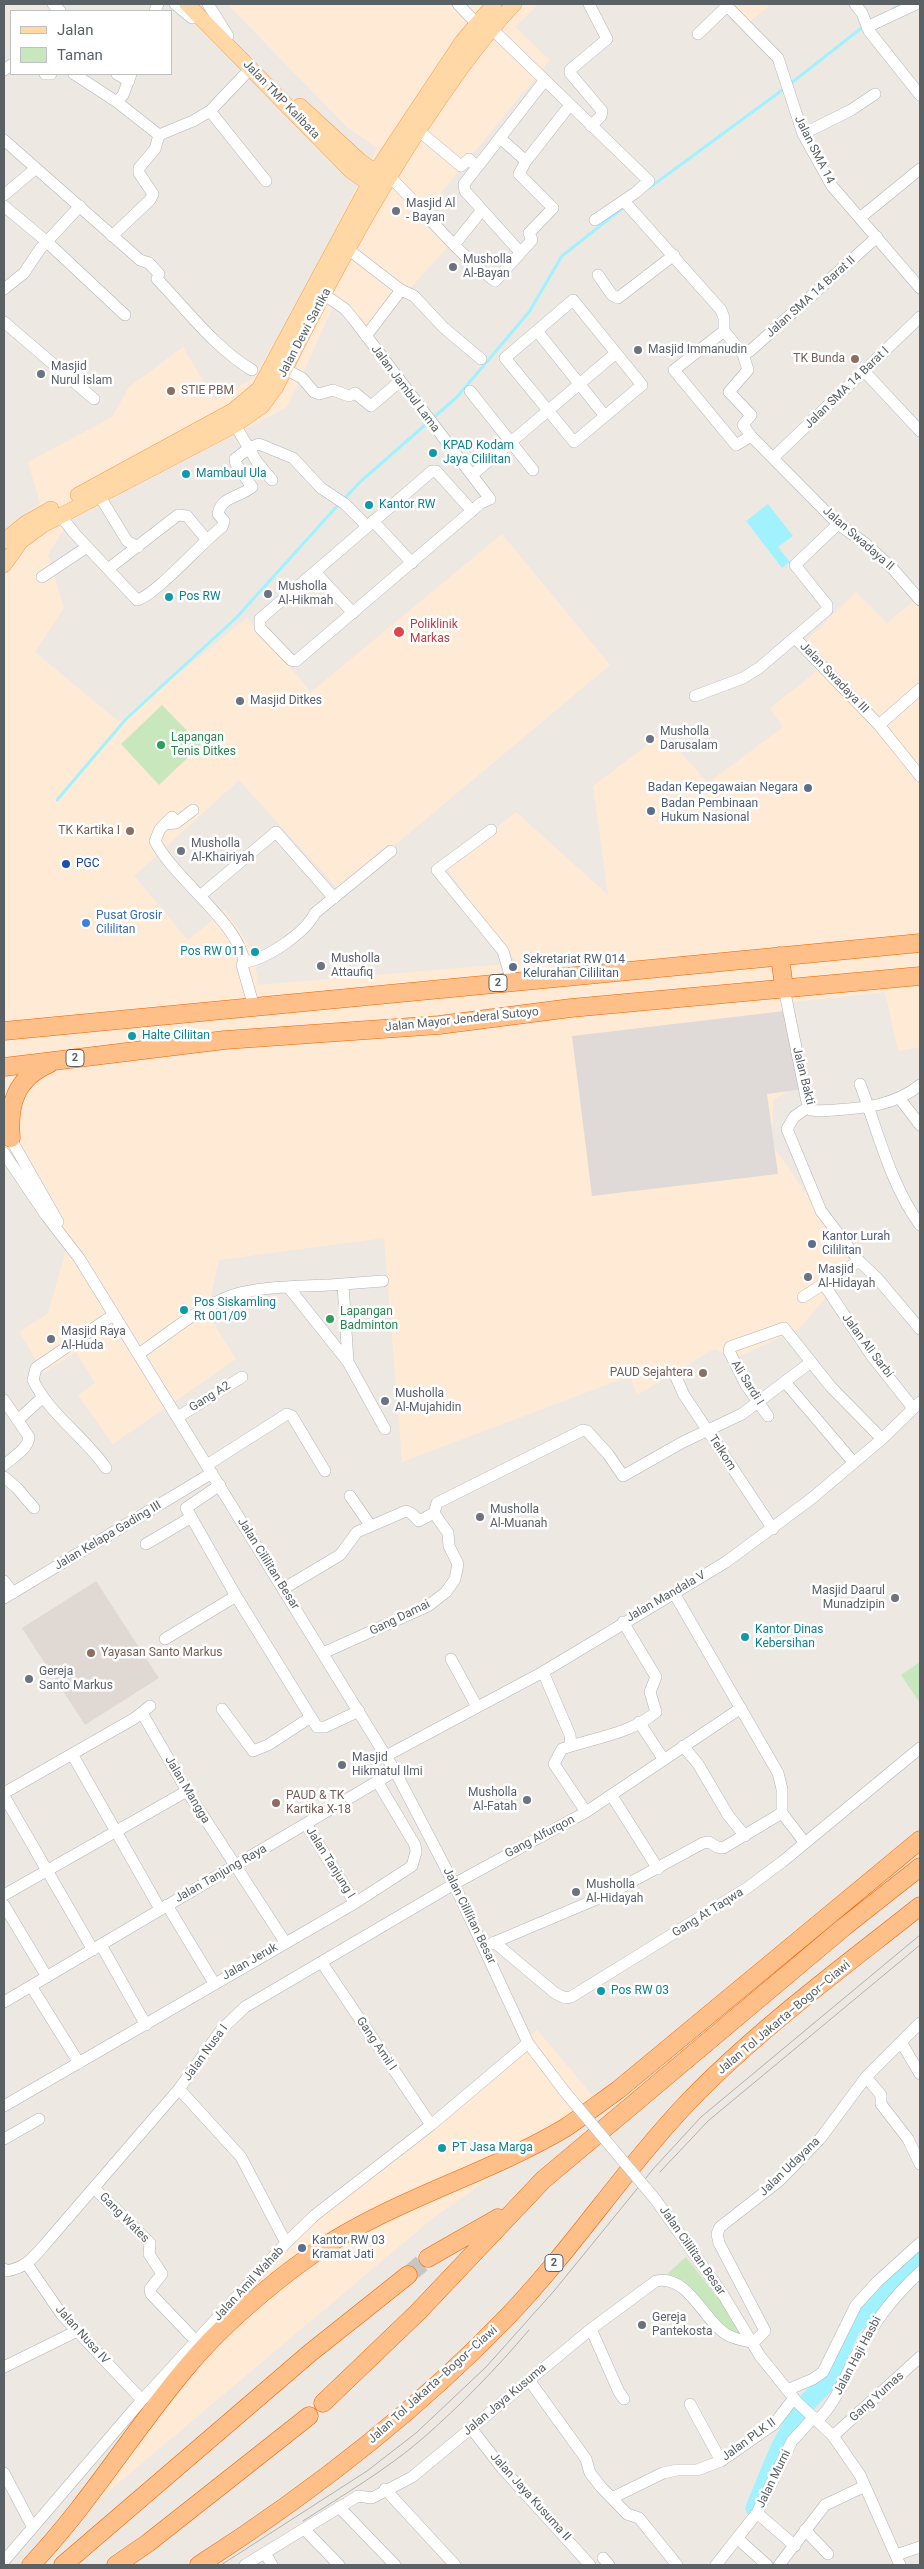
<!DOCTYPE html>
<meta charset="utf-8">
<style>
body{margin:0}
#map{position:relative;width:924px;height:2569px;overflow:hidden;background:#eee8e2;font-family:Roboto,sans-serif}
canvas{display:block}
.frame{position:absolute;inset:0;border:5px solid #5a6164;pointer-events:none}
.legend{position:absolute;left:10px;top:10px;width:162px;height:65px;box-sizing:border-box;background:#fff;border:1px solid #bdc0c1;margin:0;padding:6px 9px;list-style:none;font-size:15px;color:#5a6164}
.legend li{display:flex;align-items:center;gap:10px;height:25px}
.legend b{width:25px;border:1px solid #bdc0c1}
</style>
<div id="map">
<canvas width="924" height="2569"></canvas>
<div class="frame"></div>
<ul class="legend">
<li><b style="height:6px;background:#ffd8a6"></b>Jalan</li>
<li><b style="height:14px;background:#c9e7bd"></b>Taman</li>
</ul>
</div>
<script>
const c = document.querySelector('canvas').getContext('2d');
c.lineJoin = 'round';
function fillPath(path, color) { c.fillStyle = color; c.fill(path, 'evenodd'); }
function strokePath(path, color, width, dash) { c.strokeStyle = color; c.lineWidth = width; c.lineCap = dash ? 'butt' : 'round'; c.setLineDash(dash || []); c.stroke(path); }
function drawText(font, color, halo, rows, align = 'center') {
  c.font = font + ' Roboto,sans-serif'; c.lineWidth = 5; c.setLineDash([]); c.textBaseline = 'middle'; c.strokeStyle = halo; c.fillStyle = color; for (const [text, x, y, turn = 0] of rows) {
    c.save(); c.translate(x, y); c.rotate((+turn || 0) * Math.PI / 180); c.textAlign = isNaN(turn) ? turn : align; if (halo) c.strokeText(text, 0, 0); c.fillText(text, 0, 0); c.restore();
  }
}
fillPath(new Path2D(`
 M229 4H538L515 27 550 60 425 212 454 240 371 331 333 307 287 407 69 521 48 555 64 608 35 652 119 722 247 618 311 692 502 534 610 665 340 891 239 780 134 876 188 940 225 910 254 952 258 985 517 963 446 868 516 812 608 895 593 786 663 733 708 783 783 727 770 708 817 671 799 648 856 592 887 623 920 596V1047L898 1051 885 992 786 1003 807 1080 773 1100 772 1144 854 1264 800 1328 736 1358 714 1349 637 1395 630 1376 402 1462 384 1238 219 1260 207 1313 236 1359 113 1444 78 1395 95 1383 76 1352 44 1373 19 1332 48 1313 66 1250 4 1161V531L40 503 28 462 112 417 129 387 183 347 215 401 253 378 288 321 377 148 348 128 228 5Z
 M723 4H771L745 26Z
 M537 2030 598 2102 433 2218 46 2544 226 2316 319 2214Z`), '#ffead6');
fillPath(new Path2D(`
 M793 1010 803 1089 767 1094 778 1174 592 1196 572 1036Z`), '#dfdad7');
fillPath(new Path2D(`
 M96 1581 159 1678 85 1725 22 1628Z`), '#e0d9d3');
fillPath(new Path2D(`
 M162 705 201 745 159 785 121 744Z
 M920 1662V1703L901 1675Z
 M686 2257 748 2337C742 2335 734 2334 729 2331 707 2315 698 2281 667 2274Z`), '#c9e7bd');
fillPath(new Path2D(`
 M768 504 793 536 778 547 790 562 782 568 746 521Z`), '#a1f1ff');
strokePath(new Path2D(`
 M893 9 902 4
 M790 84 864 26
 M649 188 785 88
 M344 499 360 482 457 397 529 312 562 256 624 207
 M57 800 126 719 236 618 339 504`), '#a1f1ff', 3);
strokePath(new Path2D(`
 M755 2508 779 2450 801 2409 826 2383 851 2328 920 2252`), '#a1f1ff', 19);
strokePath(new Path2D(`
 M408 2275 428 2258`), '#c9c6c2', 18, [18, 9]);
const minor = new Path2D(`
 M53 4 60 11
 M175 4 192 18
 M208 4 228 36
 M458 4 476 23
 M589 4 607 39 570 70V73L602 111 601 116 591 126
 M725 4 778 58 803 134 832 186 920 288
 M855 4 862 13 869 31 920 95
 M155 11 158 4
 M867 27 916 4
 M491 28 649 181 635 193 595 220
 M698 34 727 6
 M4 70 11 65
 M45 74H51
 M74 74 117 102 159 135 193 121 210 111 251 68
 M117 74 129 81
 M117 102 123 95 131 74
 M210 111 266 181
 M419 131 461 166 469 159 477 167
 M803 134 851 110 875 94
 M500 138 526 161
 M4 140 140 260 149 263 159 274 157 279C187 310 215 348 252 370
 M389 176C424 210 455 252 495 281L532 240 529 233 553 208 519 174 526 161 570 105
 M4 195 35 169
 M624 201 721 310 724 318V331L674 370 736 445 751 436 838 524 866 544 893 569 920 600
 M4 206 46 241 125 315
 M861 217 920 169
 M112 236 150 200 153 194 139 173V168L155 149 159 135
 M454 245 482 210
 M349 250 401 290 414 296 444 328 481 359
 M520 252 465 191 464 184 545 80
 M598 275 612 295 618 298 674 255
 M4 289 24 273 40 249 80 206
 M319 291 345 309 355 321 490 499 481 503 296 661 291 660 260 628V619L432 471H436L472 511
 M573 300 642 385 574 442 505 358Z
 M4 322 94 399
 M537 331 605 416
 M724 331 743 354 750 351 877 237
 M366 336 401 290
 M743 354 748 370 729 392 751 415 743 425 751 436
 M285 369 302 378 314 392 319 394 333 390 349 396 355 393 371 406 399 382
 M864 371 920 431
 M470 391 533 470
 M235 425 257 462 272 480
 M773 458 920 317
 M472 475 616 353
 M99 495 127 541 138 547
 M60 515 75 534 137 600C156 595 202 542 222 527L224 521 218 514C221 496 241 497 252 487L236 464 235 459 249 448 259 444 293 458 321 488 345 504 367 526
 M373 521 412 563
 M108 569 178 515 187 516 206 539
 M315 572 353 613
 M42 577 87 547
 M796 639 879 725
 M920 689 879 725 920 776
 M695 696 743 678 759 668 827 610V605L795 565 838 524
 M172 817 160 829 155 841C174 879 239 923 244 962L242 965 254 1007
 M165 824 176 823 193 810
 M491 830 437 870 503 951 512 982
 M200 896 276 832 334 898
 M244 962C266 960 306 932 315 913L391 851
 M784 988 808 1107 811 1110C820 1112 827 1110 835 1110 866 1108 895 1105 920 1085
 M860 1084C878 1131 890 1184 920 1225
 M900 1099 920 1125
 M808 1107 794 1117 787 1129 821 1211 859 1261 877 1278 920 1329
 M8 1134 58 1222
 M4 1153 45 1214 79 1258 395 1771 454 1884 528 2043 565 2092
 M823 1283 871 1355 913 1408
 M343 1284 383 1281
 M289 1288 348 1362
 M803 1297 859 1261
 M139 1354C166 1335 201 1306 233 1295 263 1285 310 1287 343 1284L348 1362 385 1429
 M675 1375 684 1395 773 1529
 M785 1382 854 1463
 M4 1400 29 1437C28 1449 12 1458 4 1465
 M768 1416 746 1385 729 1351 730 1347 784 1328 831 1387 882 1439
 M178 1417 242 1377
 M19 1419 43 1397
 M207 1465 287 1414 292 1416 325 1471
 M106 1468C85 1437 49 1414 33 1380L36 1368 113 1315
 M4 1477 17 1488 34 1508
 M220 1485 186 1508 236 1596 317 1727H325L359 1711
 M350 1496 370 1525
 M434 1513 437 1503 583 1430 587 1431 608 1454 623 1476 683 1442 742 1414 811 1362
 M146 1544 190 1518
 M4 1581 13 1593
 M283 1589 340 1555 357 1532 406 1511 411 1513 419 1521 434 1513
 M674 1593 778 1773 782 1789V1813L805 1843
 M4 1598 212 1473
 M165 1639 236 1596
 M323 1653 428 1606 446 1592 455 1579 458 1564 449 1546 448 1533 434 1513
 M451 1659 477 1707
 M543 1672 570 1735 571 1746 562 1749 554 1764 586 1812
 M222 1709 253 1751 268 1745 311 1717
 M142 1713 187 1791 285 1942
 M639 1722 664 1760
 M571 1746C600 1737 633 1732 656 1712L650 1692 656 1677 623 1622
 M683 1746 698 1764 728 1815 745 1836
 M72 1754 160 1909
 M386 1756 543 1672 726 1562 811 1499 882 1439 920 1402
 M4 1793 135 1718 150 1706
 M4 1796 93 1950
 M612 1796 658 1869
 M306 1824 355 1903
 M4 1895 187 1791
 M4 1905 47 1977
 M167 1905 214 1983
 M494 1942 555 1993 565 1998 571 1997 747 1888 782 1862 920 1748
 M101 1945 146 2025
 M488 1945 611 1893 703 1843 709 1842 717 1847 723 1848 782 1813
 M322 1963 431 2125
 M31 1986 79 2063
 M4 2002 395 1771
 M901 2042 920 2074
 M866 2077 881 2095V2104L908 2139 920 2164
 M179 2089 241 2157 286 2243
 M4 2106 355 1903 412 1866 416 1852 415 1845 377 1781
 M4 2139 39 2119
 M94 2188 150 2243 149 2254 162 2274 150 2289 151 2294 196 2341
 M655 2199 722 2293 760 2356 797 2402 833 2436 860 2475 900 2565
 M27 2264 62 2315 142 2400
 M4 2269 6 2271C26 2268 34 2257 47 2242L179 2089 222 2029 245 2007 454 1884 586 1812 741 1708
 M591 2329 619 2392 624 2399
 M4 2367 77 2331
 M529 2380 586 2459 590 2473 601 2487 627 2514 639 2518 677 2565
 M787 2390 813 2379 823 2372 856 2305 877 2282 920 2243
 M690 2404 721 2461
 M818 2420C835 2403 843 2382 853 2361 872 2325 891 2299 920 2272
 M471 2428 502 2468 590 2565
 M833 2436 920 2357
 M4 2473 32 2526
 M385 2489 455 2565
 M612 2498 663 2473 677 2470H697L721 2461 774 2424 794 2398
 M339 2507 395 2565
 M757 2513 795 2546
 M304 2529 339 2565
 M805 2530 828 2554
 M738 2539 767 2565
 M265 2553 272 2565
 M896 2555 920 2547
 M603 2558 609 2565
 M4 2561 142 2400 286 2243 315 2215 431 2125 528 2043
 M245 2565 358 2496 372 2498 412 2477 591 2329 656 2281C688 2274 704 2321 726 2334 733 2339 744 2340 753 2343L765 2331 719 2243 717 2234 720 2227 779 2181 820 2139 866 2077 920 2023
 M716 2565 757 2513 792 2441 814 2417
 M779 2565 825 2505 865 2486`);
const major = new Path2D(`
 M187 4 351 171 377 189
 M300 106 360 161 383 177
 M78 495 234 410 259 389 375 173 462 42 494 4
 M4 541 26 523 51 509
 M4 565 21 541 43 525 235 425 262 406 276 387C319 300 365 213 418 131 448 86 477 43 514 4`);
const highway = new Path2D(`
 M780 956 784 988
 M4 1031 920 943
 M4 1067 225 1040 439 1025 571 1008 920 976
 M11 1138C8 1104 16 1078 49 1064
 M428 2258 498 2218
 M323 2403 418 2312 543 2180 844 1927 920 1867
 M31 2565C89 2504 132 2432 186 2368 219 2328 270 2284 313 2254 391 2200 484 2176 565 2128 583 2116 601 2102 618 2090L920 1840
 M63 2565 310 2353 408 2275
 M116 2565 148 2543 309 2416
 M199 2565C311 2493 417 2411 509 2315 574 2247 625 2168 690 2100 760 2028 842 1968 920 1906`);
strokePath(minor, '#b0b5b8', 12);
strokePath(major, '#f99a50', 16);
strokePath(highway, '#f06100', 19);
strokePath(minor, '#fff', 11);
strokePath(major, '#ffd8a6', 15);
strokePath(highway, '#ffbf88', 18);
strokePath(new Path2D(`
 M660 2172 708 2121 920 1945
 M303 2521C343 2495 386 2470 422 2439 461 2405 496 2369 529 2330
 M221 2565 367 2471 416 2433 486 2367 554 2291 654 2168 701 2117 920 1935`), '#b0b1b2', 1);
const minorBridge = new Path2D(`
 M565 2092 655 2199`);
strokePath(minorBridge, '#b0b5b8', 12, []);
strokePath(minorBridge, '#fff', 11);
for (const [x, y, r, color] of [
 [396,211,5,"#6b7280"],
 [453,267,5,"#6b7280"],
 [638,350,5,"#6b7280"],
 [855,359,5,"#8d6e63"],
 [41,374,5,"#6b7280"],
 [171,391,5,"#8d6e63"],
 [433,453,5,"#0f9aa8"],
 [186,474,5,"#0f9aa8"],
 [369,505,5,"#0f9aa8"],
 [268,594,5,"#6b7280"],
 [169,597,5,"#0f9aa8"],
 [399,632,6,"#e0444e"],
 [240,701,5,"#6b7280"],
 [650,739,5,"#6b7280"],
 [161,745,5,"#2e9e5b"],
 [808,788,5,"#5c6f8a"],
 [651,811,5,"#5c6f8a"],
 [130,831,5,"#8d6e63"],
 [181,851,5,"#6b7280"],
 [66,864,5,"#1a4fb4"],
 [86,923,5,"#3f7fe0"],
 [255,952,5,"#0f9aa8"],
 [321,966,5,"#6b7280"],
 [513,967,5,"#5c6f8a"],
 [132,1036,5,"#0f9aa8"],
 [812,1244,5,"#5c6f8a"],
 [808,1277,5,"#6b7280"],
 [184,1310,5,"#0f9aa8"],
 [330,1319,5,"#2e9e5b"],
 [51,1339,5,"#6b7280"],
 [703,1373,5,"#8d6e63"],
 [385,1401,5,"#6b7280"],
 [480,1517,5,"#6b7280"],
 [895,1598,5,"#6b7280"],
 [745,1637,5,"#0f9aa8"],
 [91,1653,5,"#8d6e63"],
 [29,1679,5,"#6b7280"],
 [342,1765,5,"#6b7280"],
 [527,1800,5,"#6b7280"],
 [276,1803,5,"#8d6e63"],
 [576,1892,5,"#6b7280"],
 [601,1991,5,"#0f9aa8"],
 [442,2148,5,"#0f9aa8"],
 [302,2248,5,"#5c6f8a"],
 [642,2325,5,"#6b7280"]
]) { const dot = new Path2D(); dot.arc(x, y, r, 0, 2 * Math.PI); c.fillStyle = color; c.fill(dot); strokePath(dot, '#fff', 2); }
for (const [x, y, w] of [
 [498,983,18],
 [75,1058,18],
 [554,2263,18]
]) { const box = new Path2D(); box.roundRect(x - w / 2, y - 8.5, w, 17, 4); c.fillStyle = '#fff'; c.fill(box); strokePath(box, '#5a6164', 1); }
drawText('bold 11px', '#5a6164', null, [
 ["2",498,983],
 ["2",75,1058],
 ["2",554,2263]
]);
drawText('12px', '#5a6164', '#fff', [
 ["Jalan TMP Kalibata",281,100,46],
 ["Jalan SMA 14",814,150,63],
 ["Jalan SMA 14 Barat II",811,297,-42],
 ["Jalan Dewi Sartika",305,333,-62],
 ["Jalan SMA 14 Barat I",847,388,-44],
 ["Jalan Jambul Lama",405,389,53],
 ["Jalan Swadaya II",858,539,41],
 ["Jalan Swadaya III",834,678,46],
 ["Jalan Mayor Jenderal Sutoyo",462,1020,-6],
 ["Jalan Bakti",803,1076,76],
 ["Jalan Ali Sarbi",867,1346,53],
 ["Ali Sardi I",747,1383,58],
 ["Gang A2",210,1397,-32],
 ["Telkom",722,1453,57],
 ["Jalan Kelapa Gading III",108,1536,-31],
 ["Jalan Cililitan Besar",268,1564,58],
 ["Jalan Mandala V",666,1597,-30],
 ["Gang Damai",400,1618,-26],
 ["Jalan Mangga",187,1790,59],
 ["Gang Alfurqon",540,1837,-28],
 ["Jalan Tanjung I",330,1863,58],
 ["Jalan Tanjung Raya",221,1874,-30],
 ["Gang At Taqwa",708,1913,-32],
 ["Jalan Cililitan Besar",469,1916,64],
 ["Jalan Jeruk",250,1962,-30],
 ["Jalan Tol Jakarta–Bogor–Ciawi",784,2018,-40],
 ["Gang Amil I",376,2044,56],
 ["Jalan Nusa I",206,2053,-54],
 ["Jalan Udayana",790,2167,-44],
 ["Gang Wates",124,2218,45],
 ["Jalan Cililitan Besar",692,2251,55],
 ["Jalan Amil Wahab",249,2284,-47],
 ["Jalan Nusa IV",82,2335,48],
 ["Jalan Haji Hasbi",858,2356,-62],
 ["Jalan Tol Jakarta–Bogor–Ciawi",433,2385,-42],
 ["Gang Yumas",877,2397,-42],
 ["Jalan Jaya Kusuma",505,2400,-40],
 ["Jalan PLK II",749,2440,-36],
 ["Jalan Murni",774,2479,-64],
 ["Jalan Jaya Kusuma II",530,2497,48]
]);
drawText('12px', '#5b616d', '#fff', [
 ["Masjid Al",406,204],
 ["- Bayan",406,218],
 ["Musholla",463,260],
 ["Al-Bayan",463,274],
 ["Masjid Immanudin",648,350],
 ["Masjid",51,367],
 ["Nurul Islam",51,381],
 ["Musholla",278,587],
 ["Al-Hikmah",278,601],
 ["Masjid Ditkes",250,701],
 ["Musholla",660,732],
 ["Darusalam",660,746],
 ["Musholla",191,844],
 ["Al-Khairiyah",191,858],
 ["Musholla",331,959],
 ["Attaufiq",331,973],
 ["Masjid",818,1270],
 ["Al-Hidayah",818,1284],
 ["Masjid Raya",61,1332],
 ["Al-Huda",61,1346],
 ["Musholla",395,1394],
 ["Al-Mujahidin",395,1408],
 ["Musholla",490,1510],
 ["Al-Muanah",490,1524],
 ["Masjid Daarul",885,1591,"right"],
 ["Munadzipin",885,1605,"right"],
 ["Gereja",39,1672],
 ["Santo Markus",39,1686],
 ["Masjid",352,1758],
 ["Hikmatul Ilmi",352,1772],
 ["Musholla",517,1793,"right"],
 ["Al-Fatah",517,1807,"right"],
 ["Musholla",586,1885],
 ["Al-Hidayah",586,1899],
 ["Gereja",652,2318],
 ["Pantekosta",652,2332]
], 'left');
drawText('12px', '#785e54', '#fff', [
 ["TK Bunda",845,359],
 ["STIE PBM",181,391,"left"],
 ["TK Kartika I",120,831],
 ["PAUD Sejahtera",693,1373],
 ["Yayasan Santo Markus",101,1653,"left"],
 ["PAUD & TK",286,1796,"left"],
 ["Kartika X-18",286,1810,"left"]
], 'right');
drawText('12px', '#0d838f', '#fff', [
 ["KPAD Kodam",443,446],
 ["Jaya Cililitan",443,460],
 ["Mambaul Ula",196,474],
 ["Kantor RW",379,505],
 ["Pos RW",179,597],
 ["Pos RW 011",245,952,"right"],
 ["Halte Ciliitan",142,1036],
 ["Pos Siskamling",194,1303],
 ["Rt 001/09",194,1317],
 ["Kantor Dinas",755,1630],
 ["Kebersihan",755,1644],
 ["Pos RW 03",611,1991],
 ["PT Jasa Marga",452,2148]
], 'left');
drawText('12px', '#be3a42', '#fff', [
 ["Poliklinik",410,625],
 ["Markas",410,639]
], 'left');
drawText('12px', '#27864d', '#fff', [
 ["Lapangan",171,738],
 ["Tenis Ditkes",171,752],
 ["Lapangan",340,1312],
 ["Badminton",340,1326]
], 'left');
drawText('12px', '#4e5e75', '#fff', [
 ["Badan Kepegawaian Negara",798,788,"right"],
 ["Badan Pembinaan",661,804],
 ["Hukum Nasional",661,818],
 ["Sekretariat RW 014",523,960],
 ["Kelurahan Cililitan",523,974],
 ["Kantor Lurah",822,1237],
 ["Cililitan",822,1251],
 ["Kantor RW 03",312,2241],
 ["Kramat Jati",312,2255]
], 'left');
drawText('12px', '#164399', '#fff', [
 ["PGC",76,864]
], 'left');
drawText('12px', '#366cbe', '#fff', [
 ["Pusat Grosir",96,916],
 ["Cililitan",96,930]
], 'left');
</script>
